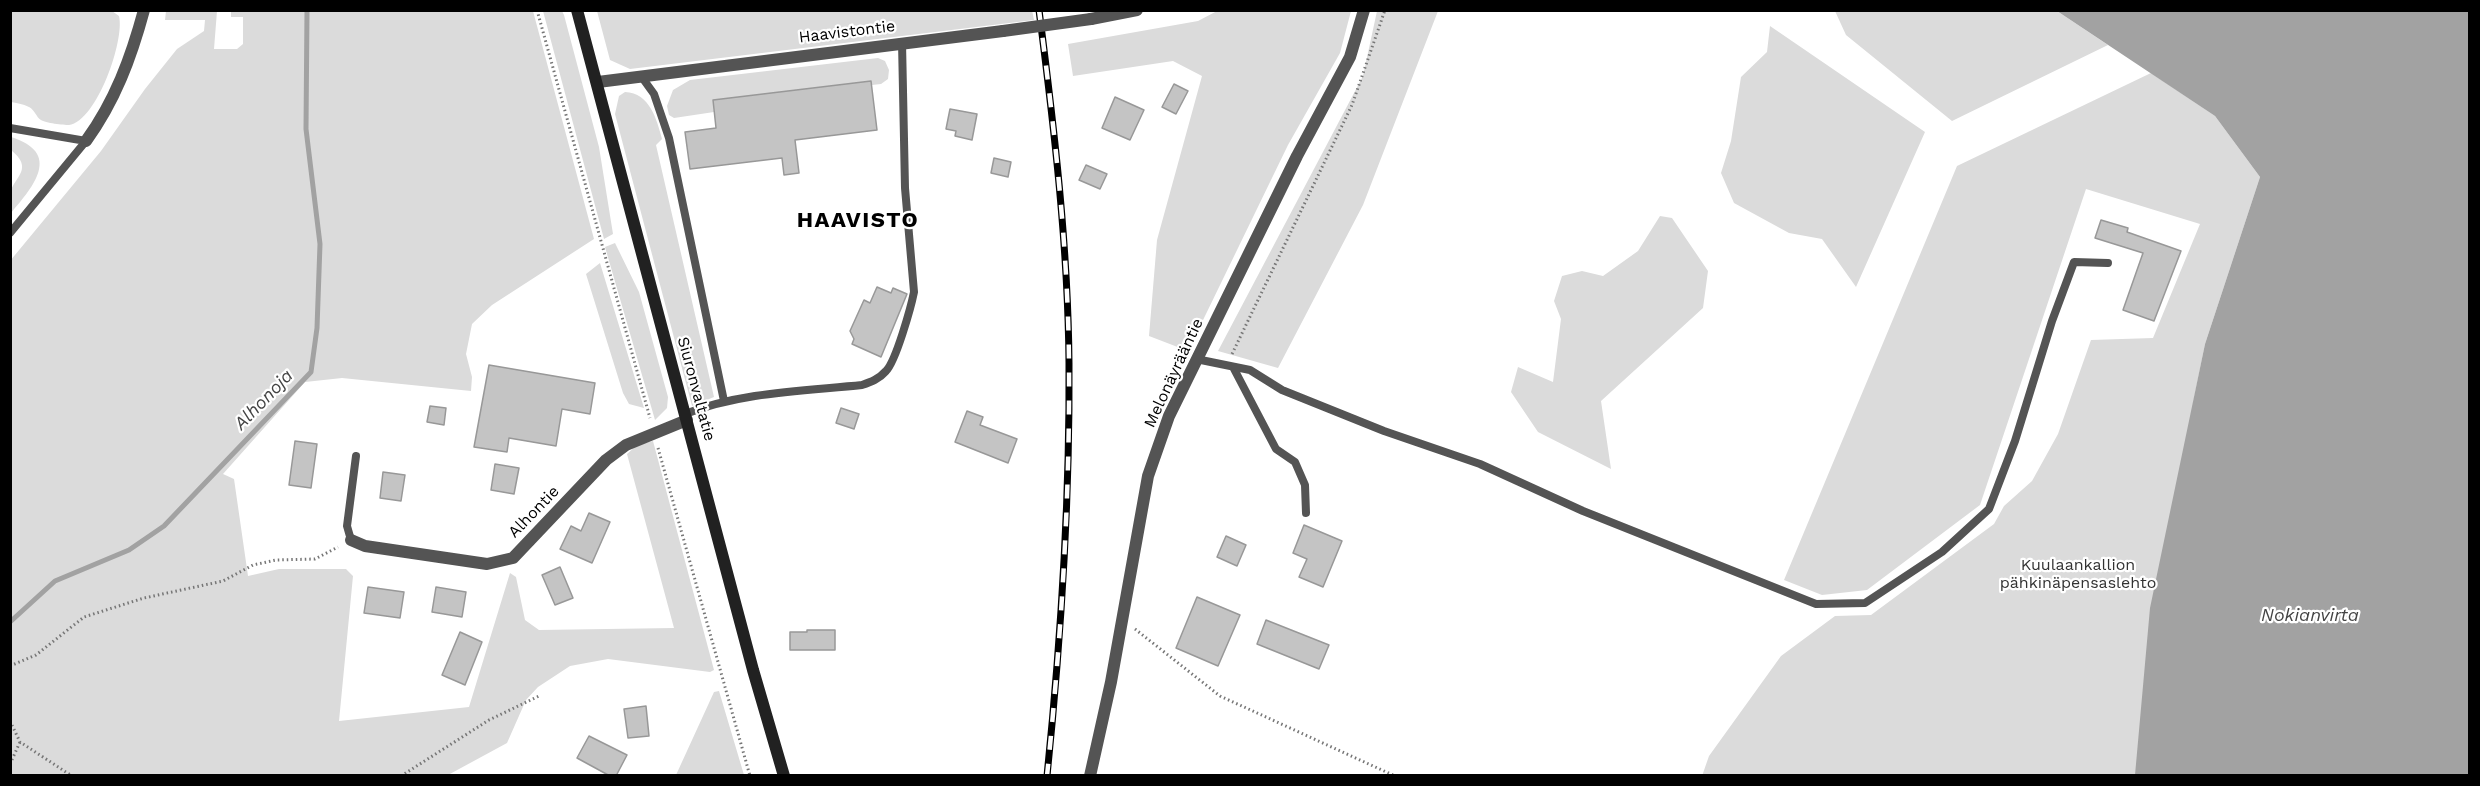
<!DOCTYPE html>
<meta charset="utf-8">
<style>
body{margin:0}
#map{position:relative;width:2480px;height:786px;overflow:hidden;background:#fff;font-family:"Work Sans",sans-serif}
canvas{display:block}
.frame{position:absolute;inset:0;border:12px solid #000;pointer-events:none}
</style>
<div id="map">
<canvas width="2480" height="786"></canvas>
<div class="frame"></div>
</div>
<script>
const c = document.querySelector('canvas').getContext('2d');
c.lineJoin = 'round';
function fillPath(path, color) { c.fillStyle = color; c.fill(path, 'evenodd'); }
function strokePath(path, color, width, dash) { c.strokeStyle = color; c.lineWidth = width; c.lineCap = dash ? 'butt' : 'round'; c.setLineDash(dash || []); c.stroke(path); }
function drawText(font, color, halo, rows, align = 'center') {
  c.font = font + ' "Work Sans",sans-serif'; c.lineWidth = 4.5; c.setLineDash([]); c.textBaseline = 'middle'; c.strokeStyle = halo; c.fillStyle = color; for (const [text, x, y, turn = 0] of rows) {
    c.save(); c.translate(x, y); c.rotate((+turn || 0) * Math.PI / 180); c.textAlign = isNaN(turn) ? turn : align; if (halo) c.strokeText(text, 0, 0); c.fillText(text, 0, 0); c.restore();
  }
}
fillPath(new Path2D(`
 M11 10 112 11 119 16C125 40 97 121 69 125 64 125 45 123 41 120 36 117 35 110 29 107 23 104 16 103 11 102Z
 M1032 10 1034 20 630 69 610 60 597 11Z
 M1219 10 1351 11 1340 53 1288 145 1188 351 1149 336 1157 240 1202 76 1173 61 1073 76 1068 44 1198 21Z
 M166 11H217L214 49H237L243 44V17H231V11H533L594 239 492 305 472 324 466 354 472 377 471 391 342 378 305 382 223 474 234 479 248 576 279 569H346L353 576 339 721 469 707 510 573 516 577 525 620 539 630 674 628 627 454 637 445 653 441 714 670 710 672 608 659 570 666 538 687 526 700 507 743 448 775H11L10 261 101 151 145 89 177 49 204 31 205 20H165Z
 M543 11H562L564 15 599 147 613 234 604 239Z
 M1377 11H1438L1363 205 1278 368 1218 351 1363 76Z
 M1835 11H2057L2108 45 1952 121 1846 35Z
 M1770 26 1925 132 1856 287 1822 239 1789 233 1734 203 1721 173 1731 141 1741 77 1767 52Z
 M878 58 885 61 889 70 888 79 881 84 872 85 870 81 713 100 714 112 674 118 669 115 667 106 673 90 690 80Z
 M2151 73 2215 116 2260 177 2205 344 2194 398 2142 775 1702 776 1709 756 1781 656 1835 616 1871 615 1994 524 2004 506 2032 481 2058 434 2091 340 2153 338 2200 224 2086 189 1980 505 1867 590 1822 595 1784 580 1957 166Z
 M625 92C650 93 657 120 662 139L656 145 714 397 692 406 615 114 619 96Z
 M11 137C62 153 34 186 11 213 10 207 9 199 10 193 15 176 34 169 11 150Z
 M1660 216 1672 218 1708 271 1703 308 1601 401 1611 469 1538 432 1511 392 1518 367 1553 382 1561 319 1554 301 1562 276 1582 271 1603 276 1638 251Z
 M615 243 639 292 668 397 667 408 655 420 605 247Z
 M600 263 644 408 629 404 623 393 586 274Z
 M719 691 744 775H676L714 692Z`), '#dbdbdb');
fillPath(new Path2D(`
 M2057 11H2469V775H2135L2150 608 2205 344 2260 177 2215 116Z`), '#a2a2a2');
strokePath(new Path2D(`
 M10 622 55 581 129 550 164 526 311 372 317 328 320 244 306 129 307 10`), '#a2a2a2', 5);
const building = new Path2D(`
 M871 81 877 130 795 140 799 173 784 175 782 158 690 169 685 132 716 128 713 100Z
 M1174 84 1188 91 1176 114 1162 107Z
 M1115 97 1144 110 1130 140 1102 128Z
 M950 109 977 114 972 140 955 136 956 131 946 129Z
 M994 158 1011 162 1008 177 991 173Z
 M1086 165 1107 174 1100 189 1079 180Z
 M2101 220 2128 228 2127 232 2181 251 2154 321 2123 310 2143 253 2095 238Z
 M877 287 891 293 893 288 907 294 881 357 852 344 854 339 850 331 864 300 870 303Z
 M489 365 595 383 590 414 562 409 556 446 509 438 507 452 474 447Z
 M430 406 446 408 444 425 427 422Z
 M841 408 859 414 854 429 836 423Z
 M967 411 983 417 980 425 1017 439 1008 463 955 442Z
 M295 441 317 444 311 488 289 485Z
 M495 464 519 468 514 494 491 490Z
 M383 472 405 475 401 501 380 498Z
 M589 513 610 522 592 563 560 549 571 526 581 531Z
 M1304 525 1342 541 1323 587 1299 577 1307 559 1293 553Z
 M1226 536 1246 545 1237 566 1217 557Z
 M560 567 573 598 555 605 542 575Z
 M368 587 404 592 400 618 364 613Z
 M436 587 466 592 462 617 432 612Z
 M1197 597 1240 615 1218 666 1176 648Z
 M1266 620 1329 645 1319 669 1257 644Z
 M807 630H835V650H790V632H807Z
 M460 632 482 642 465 685 442 675Z
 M646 706 649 736 628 738 624 709Z
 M589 736 627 755 616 776H610L577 758Z`);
fillPath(building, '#c4c4c4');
strokePath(building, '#989898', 1.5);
strokePath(new Path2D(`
 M537 10 650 418
 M1232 354 1352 105 1385 10
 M658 448 750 776
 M1135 629 1220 696 1395 776
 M10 666 36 655 84 617 144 598 223 581 253 565 276 560 315 559 338 547
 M10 721 20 742 72 776
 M10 764 20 742
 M401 776 489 720 539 696`), '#767676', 3, [1.5, 3]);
strokePath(new Path2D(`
 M641 76 654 94 669 138 724 401
 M10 128 86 141
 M10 233 86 141
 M1196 359 1250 370 1282 390 1384 431 1480 464 1583 511 1816 604 1865 603 1942 552 1989 509 2015 441 2052 321 2074 262 2108 263
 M1233 367 1276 449 1295 462 1305 485 1306 513
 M685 414C741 392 803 391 862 385 871 382 879 379 886 371 896 361 911 307 914 292L905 188 902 42
 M351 540 347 526 356 456`), '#545454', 8);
strokePath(new Path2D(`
 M1091 19 1137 10
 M598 82 1003 31
 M86 141C115 101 131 58 144 10
 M351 540 365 546 487 564 513 558 606 460 626 445 687 420
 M1090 776 1111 682 1148 476 1169 416 1297 156 1350 57 1364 10`), '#545454', 12);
strokePath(new Path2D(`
 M577 10 753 670 784 776`), '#212121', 12);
const rail = new Path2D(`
 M1039 10C1054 127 1068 245 1069 363 1070 501 1061 638 1047 776`);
strokePath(rail, '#000', 7);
strokePath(rail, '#fff', 4.5, [14]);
strokePath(new Path2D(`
 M1003 31 1091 19`), '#545454', 12);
drawText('16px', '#000', '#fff', [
 ["Haavistontie",847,32,-7],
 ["Melonäyrääntie",1174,373,-65],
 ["Siuronvaltatie",696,389,75],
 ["Alhontie",534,512,-46]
]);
drawText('16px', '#323232', '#fff', [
 ["Kuulaankallion",2078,565],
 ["pähkinäpensaslehto",2078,583]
]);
drawText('italic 18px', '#434343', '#fff', [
 ["Alhonoja",264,400,-46],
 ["Nokianvirta",2310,616]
]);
c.letterSpacing = '1.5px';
drawText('bold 22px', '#000', '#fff', [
 ["HAAVISTO",858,221]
]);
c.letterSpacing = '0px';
</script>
